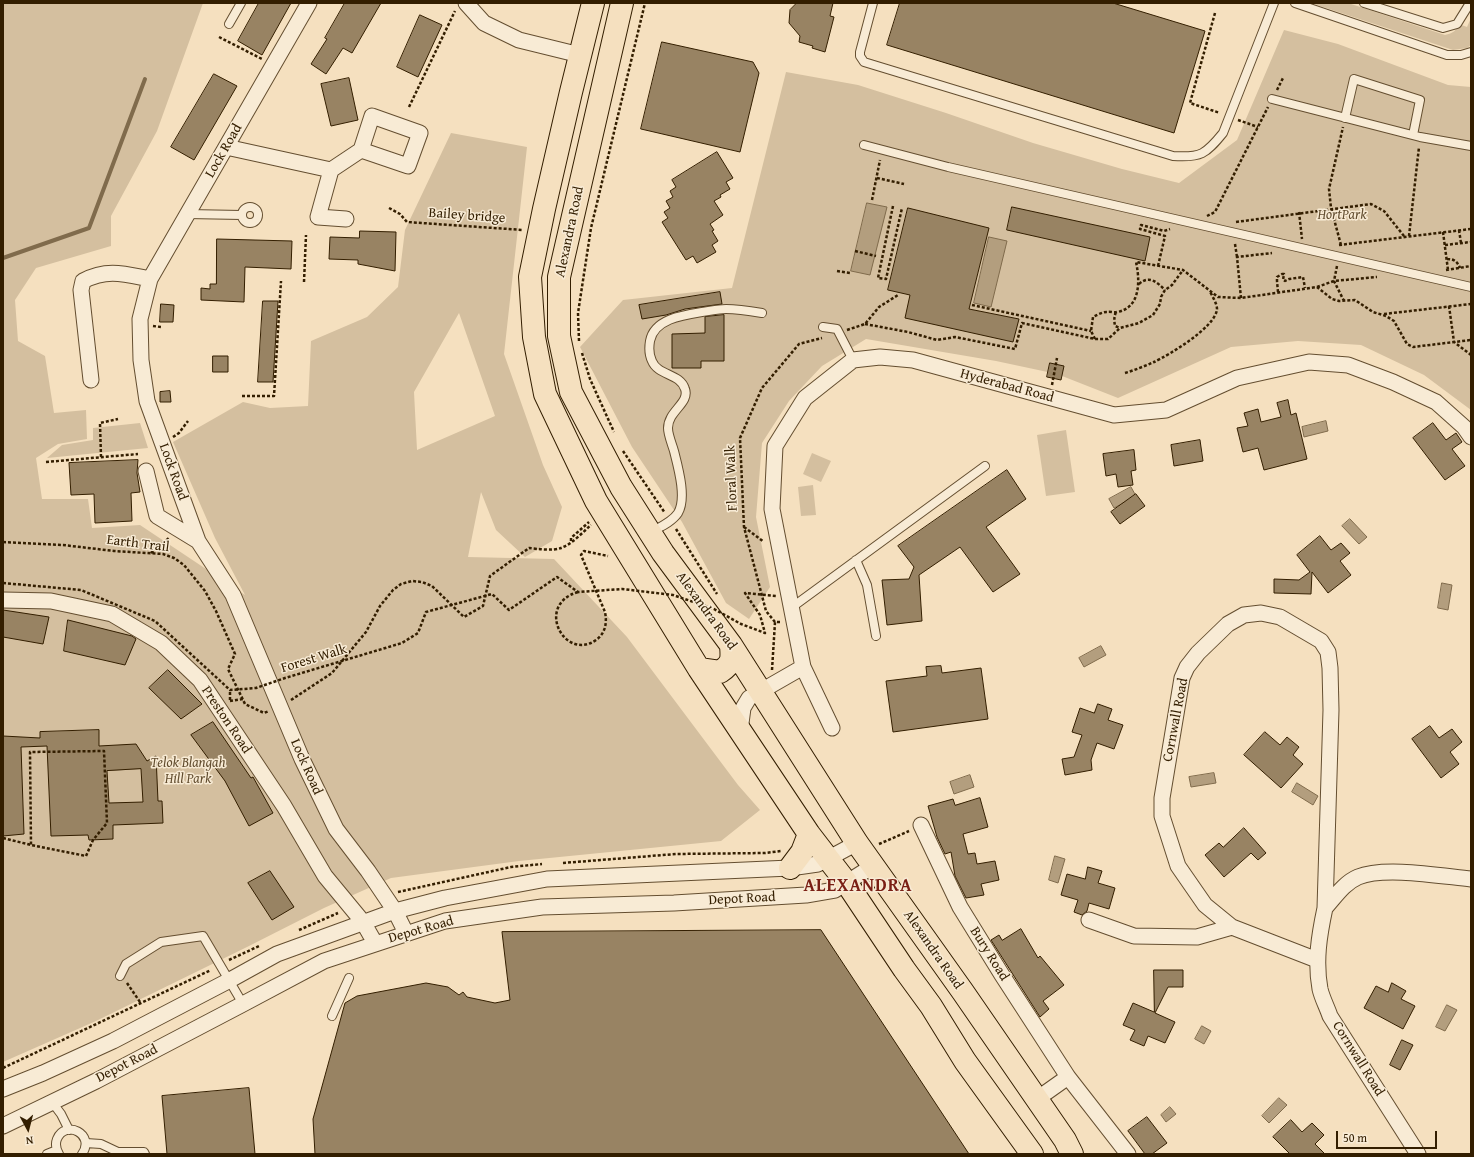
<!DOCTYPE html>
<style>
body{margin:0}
#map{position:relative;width:1474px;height:1157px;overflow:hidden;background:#f5e0bf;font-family:"Gentium Book Plus",serif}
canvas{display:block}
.frame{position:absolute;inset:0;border:4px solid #331e00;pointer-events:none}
.north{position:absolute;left:8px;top:1109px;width:40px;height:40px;-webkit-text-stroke:3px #f8ebd5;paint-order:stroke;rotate:173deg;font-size:11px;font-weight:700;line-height:16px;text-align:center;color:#331e00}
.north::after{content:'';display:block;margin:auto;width:14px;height:18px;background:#331e00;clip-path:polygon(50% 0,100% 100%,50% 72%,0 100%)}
.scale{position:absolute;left:1336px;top:1131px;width:101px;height:18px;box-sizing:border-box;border:2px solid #331e00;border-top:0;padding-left:5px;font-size:12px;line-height:14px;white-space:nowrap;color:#331e00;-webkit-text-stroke:3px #f8ebd5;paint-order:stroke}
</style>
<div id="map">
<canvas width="1474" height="1157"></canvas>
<div class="frame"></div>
<div class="north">N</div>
<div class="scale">50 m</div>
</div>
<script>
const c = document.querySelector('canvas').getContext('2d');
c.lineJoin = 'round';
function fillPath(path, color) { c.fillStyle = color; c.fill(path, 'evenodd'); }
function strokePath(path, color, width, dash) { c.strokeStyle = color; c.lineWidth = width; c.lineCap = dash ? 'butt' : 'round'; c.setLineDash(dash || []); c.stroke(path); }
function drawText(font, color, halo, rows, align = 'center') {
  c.font = font + ' "Gentium Book Plus",serif'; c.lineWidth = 3; c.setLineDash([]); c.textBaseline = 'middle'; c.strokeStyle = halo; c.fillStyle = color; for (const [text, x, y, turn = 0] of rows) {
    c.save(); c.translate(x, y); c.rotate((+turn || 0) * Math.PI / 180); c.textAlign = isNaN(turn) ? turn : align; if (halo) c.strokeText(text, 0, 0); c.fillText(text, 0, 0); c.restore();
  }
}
fillPath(new Path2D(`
 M3 3H203L157 131 111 216V246L36 268 15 300 18 341 45 356 54 413 86 410 87 439 58 444 36 458 42 499H88L92 528 140 525 245 595 215 538 173 442 243 402 270 408 308 406 311 341 367 317 398 287 405 230 451 133 527 147 504 354 543 465 562 507 552 541 525 557 496 530 481 492 468 557 554 559 627 637 738 785 760 810 721 841 519 861 391 878 324 908 247 947 96 1021 3 1062ZM459 313 495 416 417 450 414 392Z
 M1311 3H1348L1445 35C1453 33 1456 31 1459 24L1467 27 1471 18V45L1467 48 1453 50Z
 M1284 30 1338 44 1448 85 1471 87V410L1424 375 1361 345 1298 341 1231 347 1118 398 1057 374 996 361 866 339 822 366 789 401 762 443 756 517 770 587 749 619 726 603 682 522 632 447 580 347 623 300 732 288 786 72 858 85 946 113 1033 143 1122 169 1179 183 1237 140Z
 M140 423 148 448 47 458 62 445 93 440V428Z
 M1066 430 1075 492 1046 496 1037 435Z
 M812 453 831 461 821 482 803 474Z
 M813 485 816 515 801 516 798 487Z`), '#d4bf9f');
const water = new Path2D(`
 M867 203 887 207 870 275 851 271Z
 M989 237 1007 241 991 307 974 303Z
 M1326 421 1328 431 1304 437 1302 427Z
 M1131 487 1136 496 1114 508 1109 499Z
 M1350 519 1367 537 1359 544 1342 526Z
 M1442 583 1452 585 1448 610 1438 608Z
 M1101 646 1106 655 1084 667 1079 658Z
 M1214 773 1216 783 1191 787 1189 777Z
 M970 775 974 787 954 794 950 782Z
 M1297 783 1318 796 1313 805 1292 792Z
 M1055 856 1065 859 1058 883 1049 880Z
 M1447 1005 1457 1010 1445 1031 1436 1027Z
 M1202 1026 1211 1031 1204 1044 1195 1039Z
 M1279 1098 1287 1105 1269 1123 1262 1116Z
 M1170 1107 1176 1114 1166 1122 1161 1115Z`);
fillPath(water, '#b39e7e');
strokePath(water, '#806b4c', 1);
strokePath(new Path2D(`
 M3 258 89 228 145 79`), '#806b4c', 4);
const building = new Path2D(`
 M259 3H291L262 55 238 41Z
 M345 3H381L352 53 343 48 326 74 311 64 327 39 325 38Z
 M797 3H833L830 16 834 17 825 52 812 48 813 46 799 42 800 36 789 23 790 10Z
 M900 3H1113L1205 31 1174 133 887 45Z
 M420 15 442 25 418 77 397 67Z
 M662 42 753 62 759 73 740 152 641 129Z
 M214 74 237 86 194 160 171 147Z
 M349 78 358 120 331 126 321 84Z
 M717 152 733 178 726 182 730 189 720 195 721 197 714 201 723 215 710 224 714 230 712 231 718 241 712 245 716 252 697 263 693 256 686 260 662 222 668 218 664 212 670 208 666 201 673 197 670 191 676 187 672 180Z
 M1012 207 1150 237 1145 261 1007 230Z
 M908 208 989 228 969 309 1019 319 1013 342 905 318 910 295 888 290Z
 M360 231 396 232 395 271 358 264V260L329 259 330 237 359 238Z
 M217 239 292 241 291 269 245 267 244 302 201 300V288L210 289V284H216Z
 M720 292 722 304 685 309 666 315 642 319 639 305Z
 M263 301H278L273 382H258Z
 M161 304 174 305 173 322H160Z
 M724 315V361H701V368H672V334L705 333V317Z
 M213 356H228V372H213Z
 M1050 363 1064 366 1061 380 1047 377Z
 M170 391 171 402H160V392Z
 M1288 400 1291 415 1296 413 1307 459 1264 470 1258 448 1243 452 1237 428 1248 426 1244 413 1258 409 1261 422 1281 417 1277 403Z
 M1433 423 1446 440 1456 433 1462 442 1452 449 1465 466 1445 480 1413 438Z
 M1200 440 1203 461 1174 466 1171 445Z
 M1134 450 1136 470 1131 471 1133 485 1118 487 1116 474 1106 476 1103 454Z
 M138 460 137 473 140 492 131 493 132 521 95 523 94 494 71 495 69 463Z
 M1007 470 1026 499 986 527 1020 574 993 592 960 547 919 575 922 621 887 625 882 580 909 579 914 567 898 546Z
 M1136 494 1145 506 1120 524 1111 512Z
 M1320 536 1331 550 1341 543 1350 553 1340 561 1351 575 1328 593 1312 572 1311 594 1274 593V579L1299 580 1310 572 1297 555Z
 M3 610 49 617 43 644 3 637Z
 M68 620 132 636 136 639 125 665 64 651Z
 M941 666 942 673 981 668 988 719 893 732 886 681 927 676 926 667Z
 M168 670 202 704 181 719 149 688Z
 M1098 704 1112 709 1108 720 1123 725 1114 749 1097 743 1091 760 1092 770 1065 775 1062 759 1074 757 1082 735 1072 732 1080 708 1094 713Z
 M213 722 251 778 253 777 273 813 249 826 225 781 191 735Z
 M1430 726 1439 738 1452 729 1462 742 1450 752 1459 764 1441 778 1412 739Z
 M99 730V746L136 744 147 761 156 756 158 801H162L163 823 113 825V839L89 840 88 835 51 836 47 746 21 747 24 834 3 836V736L40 738V732ZM141 769 143 802 109 803 107 771Z
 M1265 732 1280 745 1287 737 1299 747 1293 755 1303 764 1281 788 1244 755Z
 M980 798 988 827 963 834 968 854 975 853 977 864 995 861 999 880 981 884 984 895 966 898 955 876 951 852 945 854 937 837 928 806 953 799 955 805Z
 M1244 828 1266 853 1258 860 1251 853 1224 877 1205 855 1219 843 1223 847Z
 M1088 867 1102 871 1098 883 1115 888 1109 909 1089 903 1087 911 1082 915 1074 912 1078 900 1061 895 1067 874 1085 879Z
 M270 871 294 907 272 920 248 883Z
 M1021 929 1038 958 1040 956 1064 985 1043 1001 1049 1009 1040 1017 991 940 999 935 1002 940Z
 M821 930 969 1154H315L313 1119 345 1003 357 996 426 983 448 987 459 995 463 992 467 997 495 1003 510 1000 502 932Z
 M1154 970H1183V987H1168L1155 1013 1175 1022 1165 1043 1148 1036 1144 1046 1130 1040 1135 1030 1123 1025 1133 1003 1154 1012Z
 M1392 983 1406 991 1401 999 1415 1006 1403 1029 1364 1008 1376 986 1388 992Z
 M1402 1040 1413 1045 1400 1070 1390 1065Z
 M249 1088 255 1154H167L162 1096Z
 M1147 1117 1167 1143 1152 1154H1145L1128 1131Z
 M1291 1120 1302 1132 1312 1123 1324 1135 1315 1144 1325 1154H1290L1273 1137Z`);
fillPath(building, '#988363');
strokePath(building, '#331e00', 1);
const service = new Path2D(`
 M873 3 860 52V56L864 62 1173 156C1201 158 1206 154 1223 133L1274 3
 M1295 3 1447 55H1461L1471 52
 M1364 3 1443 28 1457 24 1470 3
 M229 24 241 3
 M1272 99 1420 137 1471 146
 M1345 118 1354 79 1420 100 1413 135
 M864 145 948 167 1471 287
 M242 215a8 8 0 1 1 16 0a8 8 0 1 1-16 0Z
 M187 214 242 215
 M823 327 837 329 853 360
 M651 532C660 527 672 522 678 513 687 498 678 467 674 451 672 444 668 435 668 428 668 411 690 403 685 389 680 373 658 376 652 361 649 355 649 347 650 341 654 319 683 315 702 312 710 311 718 309 726 309 738 309 750 311 762 313
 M856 560 867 585 876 636
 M791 608 985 466
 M120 976 126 964 161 942 203 936 243 1004
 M332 1016 349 978
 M52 1102 61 1114 69 1130
 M86 1143 101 1144 118 1152H144L145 1154
 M47 1154 57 1150
 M59 1154C56 1149 55 1144 57 1139 65 1119 96 1134 82 1154`);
const minor = new Path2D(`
 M309 3 150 279 140 319 141 360 147 401 198 541 233 595 302 759 336 829 368 871 395 911 406 933
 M466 3 484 23 519 40 580 55
 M226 147 331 170
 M346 219 318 217 331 170 361 150 372 116 420 133 408 166 361 150
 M91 380 81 290 83 281C107 268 125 274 150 279
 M146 471 157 516 198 541
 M3 600 51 601 112 614 161 643 200 680 284 806 325 876 363 922 375 943
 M832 728 803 667 772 509 775 446 805 398 853 360 880 357 913 360 1114 415 1166 410 1237 378 1309 362 1348 365 1393 382 1436 402 1464 427 1471 437
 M740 731 743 708 749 698 803 667
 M921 825 960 907 1002 975 1068 1077 1128 1154
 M1325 908C1335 897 1344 883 1358 877 1384 866 1441 876 1471 879
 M1089 920 1134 936 1197 937 1232 927
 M1317 960 1232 927 1205 905 1178 866 1162 816V798L1182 678 1187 667 1198 653 1228 624 1244 615 1261 613 1280 617 1321 641 1328 652 1330 668 1331 710 1325 908C1319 936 1315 961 1320 989 1322 998 1327 1007 1330 1016L1418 1154
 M3 1089 43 1073 113 1041 230 980 277 954 395 911 445 898 547 879 790 868 818 864 857 843
 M1037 1099 1068 1077
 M3 1126 96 1081 243 1004 324 961 445 921 542 907 674 903 806 895 835 890 873 866`);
const primary = new Path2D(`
 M593 3 571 92 544 209 530 277 534 337 545 394 596 501 699 669 809 834 846 882 904 969 931 1006 965 1061 1032 1154
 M622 3 559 277V336L571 392 621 487 663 553 731 645 857 843 963 992 1065 1140 1072 1154
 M699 669 720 672C733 663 732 659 731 645
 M790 868 802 852 809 834`);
strokePath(service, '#644e30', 10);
strokePath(minor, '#644e30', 17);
strokePath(primary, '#331e00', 24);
strokePath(new Path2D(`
 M1215 13 1190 103 1220 113
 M219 37 262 59
 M1277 90 1283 78
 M409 107 455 11
 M1238 120 1258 127
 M877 178 904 184
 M872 200 880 160
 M893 206 878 278 886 279 902 208
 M389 208 400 214 407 222 523 230
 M1299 212 1302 239
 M1207 216 1215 212 1268 107
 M1236 222 1371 204 1384 211 1404 236
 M1459 230 1461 243
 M1443 232 1448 270
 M1409 236 1419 147
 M1235 244 1237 257
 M1339 245 1471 229
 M1341 245 1331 208 1329 189 1343 127
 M1445 245 1471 242
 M855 251 876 256
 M1447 259C1454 259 1457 261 1460 268
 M1158 266 1165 236 1140 229 1141 225 1164 231 1170 229
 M1337 266 1334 281 1344 301
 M1446 270 1471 266
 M837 271 850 273
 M304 282 306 235
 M1139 284C1149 275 1157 282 1165 290
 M1317 287 1334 281 1377 277
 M1278 292 1277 281V277L1282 274H1284L1283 280 1285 281 1289 279 1303 277 1305 288
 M1241 298 1237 257 1272 253
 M972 305 1091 331
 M1449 306 1454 342 1471 355
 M1116 312C1114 317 1114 320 1115 326L1120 328
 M1384 314 1471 304
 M865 324 908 332 937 340 955 337 1015 349 1022 323 1095 339H1108L1120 328 1139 323 1153 315 1160 304 1161 297 1165 290 1172 285 1183 270
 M153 326 161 327
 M847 330 865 324 879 307 898 295
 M1095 339 1091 331 1093 317C1097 315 1102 312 1107 312 1110 311 1114 313 1117 312 1141 308 1140 280 1136 262L1183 270 1218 297 1241 298 1317 287 1332 299 1339 301 1355 300 1373 312 1386 316 1394 321 1407 344 1413 347 1471 340
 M579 341 578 313 591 228 645 3
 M582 353 590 379 614 432
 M1125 373C1135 370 1145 366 1154 362 1169 355 1216 327 1217 309 1217 304 1213 297 1210 292
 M1052 385 1057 358
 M242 396H274L281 281
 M173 437 179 433 188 421
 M623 451 665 513
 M101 457 100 423 118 419
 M46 462 138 454
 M744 527 764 542
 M676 529 717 594
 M571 541V538L589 522
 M3 542 63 545 114 551 163 554 174 558 184 565 205 591 216 611 235 654 228 669 245 704 264 713 269 711
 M151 553 169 538
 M578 592C534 605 565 662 596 640 606 633 607 622 605 612L581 555 584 551 608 556
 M780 622H775L766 611 744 527 740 438 762 388 799 344 822 338
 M772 670 775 622
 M230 700V690
 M291 700 332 673 366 632 380 606 393 590 401 584 412 581 422 582 432 586 464 617 483 606 490 576 529 548C537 549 553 551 561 548 572 544 582 533 591 525
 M230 701 243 699
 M3 838 31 845 86 856 93 840 107 823 104 751 30 752 31 845
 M879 844 909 831
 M563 863 676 854 765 853 781 851
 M398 892 511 867 542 864
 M299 930 338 913
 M229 960 259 946
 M127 983 140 1002
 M3 1068 211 970`), '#331e00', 2.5, [3, 2]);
strokePath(service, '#f8ebd5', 8);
strokePath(minor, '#f8ebd5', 15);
strokePath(primary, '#f5e0bf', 22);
strokePath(new Path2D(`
 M3 583 81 590 155 621 230 690 256 688 285 678 402 643 418 633 426 612 492 594 509 610 557 577 578 592 622 589 673 595 714 609 741 624 765 633 760 615 745 593 776 596`), '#331e00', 2.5, [3, 2]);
drawText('14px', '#331e00', '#f8ebd5', [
 ["Lock Road",224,151,-60],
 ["Bailey bridge",467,216,4],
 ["Alexandra Road",570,232,-78],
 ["Hyderabad Road",1007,386,15],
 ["Lock Road",173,472,70],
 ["Floral Walk",732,478,-92],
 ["Earth Trail",138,544,7],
 ["Alexandra Road",706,611,54],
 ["Forest Walk",314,659,-17],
 ["Preston Road",226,720,56],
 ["Cornwall Road",1176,720,-79],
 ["Lock Road",306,767,66],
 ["Depot Road",742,899,-3],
 ["Depot Road",421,930,-16],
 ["Alexandra Road",933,950,55],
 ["Bury Road",989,954,58],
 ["Cornwall Road",1358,1059,58],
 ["Depot Road",127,1064,-27]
]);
drawText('italic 14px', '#634e30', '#f8ebd5', [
 ["HortPark",1342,215],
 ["Telok Blangah",188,763],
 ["Hill Park",188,779]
]);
c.letterSpacing = '1px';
drawText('bold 18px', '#7a1f14', '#f8ebd5', [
 ["ALEXANDRA",858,886]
]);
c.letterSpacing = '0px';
</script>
